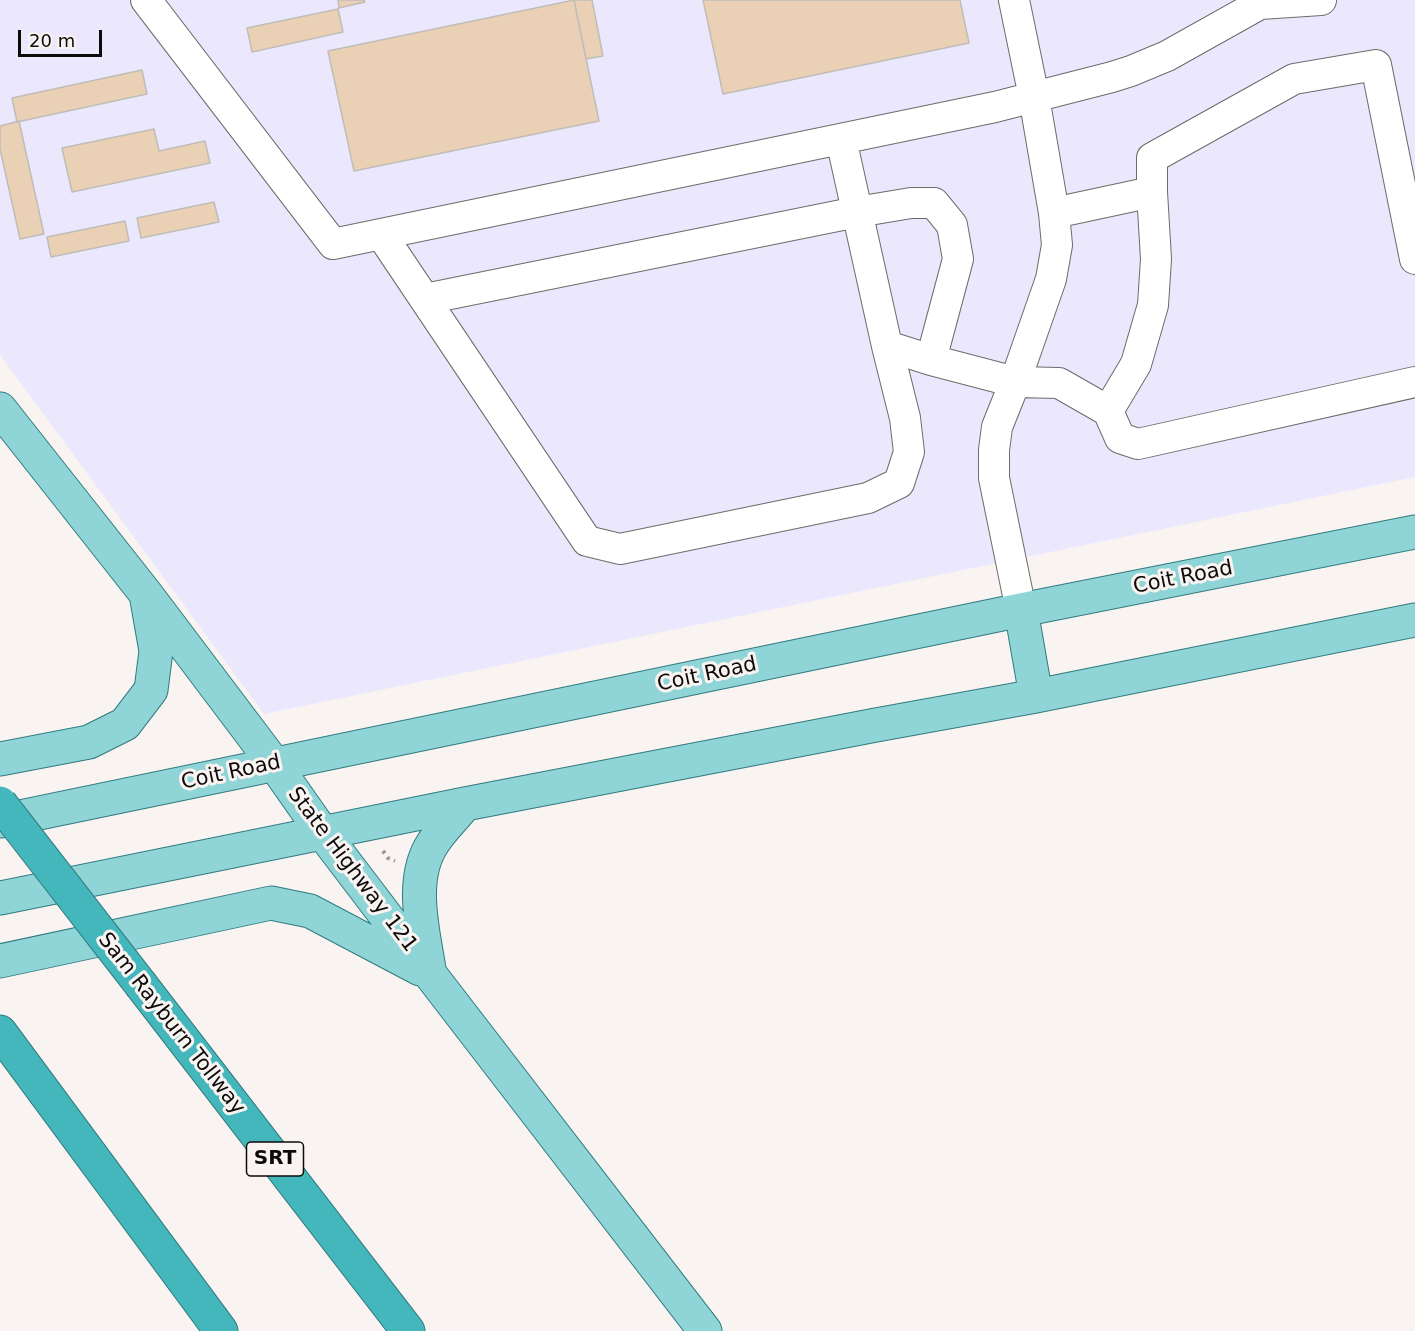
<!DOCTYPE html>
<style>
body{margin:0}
#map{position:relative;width:1415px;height:1331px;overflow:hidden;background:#f9f4f2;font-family:"DejaVu Sans",sans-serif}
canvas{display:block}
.scale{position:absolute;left:18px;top:30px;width:84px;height:27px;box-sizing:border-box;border:3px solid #0d0b0a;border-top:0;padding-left:8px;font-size:18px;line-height:21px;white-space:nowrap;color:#0d0b0a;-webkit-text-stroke:4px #f9f4f2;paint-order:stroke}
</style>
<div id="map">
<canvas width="1415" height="1331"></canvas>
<div class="scale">20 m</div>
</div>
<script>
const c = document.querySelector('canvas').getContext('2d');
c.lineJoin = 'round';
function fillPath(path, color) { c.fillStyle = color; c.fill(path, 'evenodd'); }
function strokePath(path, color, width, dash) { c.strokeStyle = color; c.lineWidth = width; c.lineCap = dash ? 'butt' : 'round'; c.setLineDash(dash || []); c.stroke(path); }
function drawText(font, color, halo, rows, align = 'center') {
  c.font = font + ' "DejaVu Sans",sans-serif'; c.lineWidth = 6; c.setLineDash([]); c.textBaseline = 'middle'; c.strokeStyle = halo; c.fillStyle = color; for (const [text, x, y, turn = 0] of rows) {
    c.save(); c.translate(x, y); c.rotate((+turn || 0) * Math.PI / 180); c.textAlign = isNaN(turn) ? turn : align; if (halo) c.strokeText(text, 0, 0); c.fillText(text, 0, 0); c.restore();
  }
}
fillPath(new Path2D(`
 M0 0H1415V477L264 714 0 355Z`), '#ebe8fe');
const building = new Path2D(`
 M338 0H364L365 2 339 8Z
 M574 0H592L603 56 586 59Z
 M574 0 599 121 354 171 328 51Z
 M703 0H960L969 43 723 94Z
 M338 9 343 32 252 52 247 28Z
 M142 70 147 94 17 122 12 98Z
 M19 121 44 234 20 239 0 149V126Z
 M154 129 159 151 205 141 210 163 72 192 62 148Z
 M214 202 219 222 141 238 137 218Z
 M125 221 129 241 51 257 47 237Z`);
fillPath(building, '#ead0b4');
strokePath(building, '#c0bdb9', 1.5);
const minor = new Path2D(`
 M146 0 333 244 995 107 1112 77 1131 71 1167 56 1260 4 1264 0
 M1014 0 1034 97 1054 213 1057 245 1051 279 1015 382 997 427 994 450V478L1021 610
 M1260 4 1321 0
 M841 139 887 346 931 360 1015 382 1059 383 1108 411 1120 438 1138 444 1415 382
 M1054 213 1152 192V158L1294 79 1376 65 1415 259
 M381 234 587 541 620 549 868 498 899 483 909 452 905 418 887 346
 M425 299 857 212 911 203H934L952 225 958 259 931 360
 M1108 411 1136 364 1153 305 1156 259 1152 192`);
const major = new Path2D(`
 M0 409 146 594 275 765 322 832 430 974 705 1331
 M1021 610 1036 696
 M0 759 89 742 125 724 151 690 156 651 147 600
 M0 821 1021 610 1415 532
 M0 898 465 804 876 725 1036 696 1415 620
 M0 961 271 903 310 911 420 969
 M429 969C423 930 409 879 433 843 442 829 455 817 465 804`);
const highway = new Path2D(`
 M142 986 408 1331
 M0 1032 221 1331`);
strokePath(minor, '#6f6a69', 32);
strokePath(major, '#317b7e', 35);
strokePath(highway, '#317b7e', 35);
strokePath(new Path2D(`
 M383 851 388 858 395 861`), '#9a9695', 4, [3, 4.5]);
strokePath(minor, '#fff', 30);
strokePath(major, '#8fd4d7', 33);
strokePath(highway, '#44b7bd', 33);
const highwayBridge = new Path2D(`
 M0 803 142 986`);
strokePath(highwayBridge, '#317b7e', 35, []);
strokePath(highwayBridge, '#44b7bd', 33);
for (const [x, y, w] of [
 [275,1159,57]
]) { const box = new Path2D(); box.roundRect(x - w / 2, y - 17, w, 34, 4.5); c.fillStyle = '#f9f4f2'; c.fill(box); strokePath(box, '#0d0b0a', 1.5); }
drawText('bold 20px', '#0d0b0a', null, [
 ["SRT",275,1159]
]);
drawText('21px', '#0d0b0a', '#f9f4f2', [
 ["Coit Road",1183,578,-11],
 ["Coit Road",707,675,-12],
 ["Coit Road",231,773,-12],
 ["State Highway 121",352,870,53],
 ["Sam Rayburn Tollway",171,1024,52]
]);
</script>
